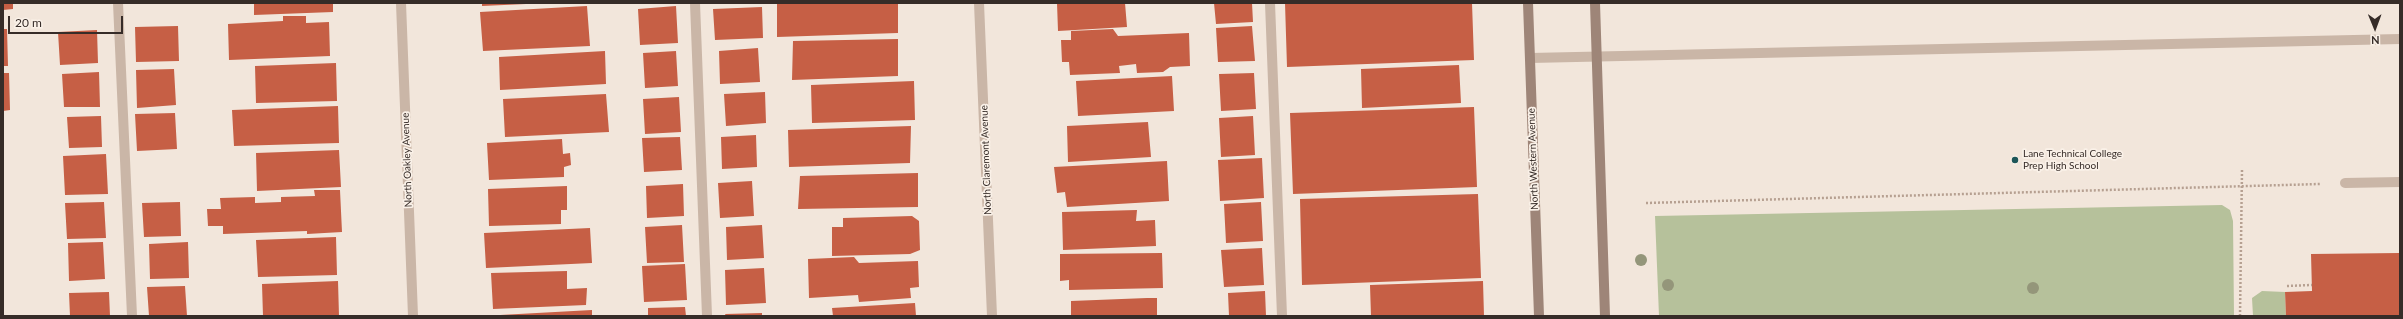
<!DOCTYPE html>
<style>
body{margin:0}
#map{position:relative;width:2403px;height:319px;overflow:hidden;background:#f2e6db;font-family:Lato,sans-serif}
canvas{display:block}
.frame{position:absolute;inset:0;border:4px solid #362c28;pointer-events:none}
.north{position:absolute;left:2355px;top:8px;width:40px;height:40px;-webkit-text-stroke:3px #faf1e8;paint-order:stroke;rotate:179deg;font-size:11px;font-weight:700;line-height:16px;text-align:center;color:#362c28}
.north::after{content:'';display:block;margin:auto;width:14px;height:18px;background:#362c28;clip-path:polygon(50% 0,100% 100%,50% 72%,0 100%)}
.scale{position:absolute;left:8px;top:16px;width:115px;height:18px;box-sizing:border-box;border:2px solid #362c28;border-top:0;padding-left:5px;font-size:12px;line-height:14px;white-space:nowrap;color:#362c28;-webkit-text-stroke:3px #faf1e8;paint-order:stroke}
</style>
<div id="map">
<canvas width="2403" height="319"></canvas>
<div class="frame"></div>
<div class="north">N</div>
<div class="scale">20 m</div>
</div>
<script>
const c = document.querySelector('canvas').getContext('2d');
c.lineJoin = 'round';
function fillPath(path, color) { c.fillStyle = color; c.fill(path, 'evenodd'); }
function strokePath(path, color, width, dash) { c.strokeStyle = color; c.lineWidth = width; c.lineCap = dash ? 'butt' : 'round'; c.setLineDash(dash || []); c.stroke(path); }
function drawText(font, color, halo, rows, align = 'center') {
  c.font = font + ' Lato,sans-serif'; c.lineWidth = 3.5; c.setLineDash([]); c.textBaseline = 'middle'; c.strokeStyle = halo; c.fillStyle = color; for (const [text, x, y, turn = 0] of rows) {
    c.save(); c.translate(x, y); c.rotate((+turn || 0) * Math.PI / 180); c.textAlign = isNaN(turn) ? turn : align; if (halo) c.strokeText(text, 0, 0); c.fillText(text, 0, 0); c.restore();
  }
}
fillPath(new Path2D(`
 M2222 205 2230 210 2233 221 2234 316H1659L1655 216Z
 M2262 291 2285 292 2286 316H2253L2252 298Z`), '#b6c19b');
fillPath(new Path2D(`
 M3 3H13V9L3 10Z
 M254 3H333V12L254 15Z
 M482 3H526V4L482 6Z
 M777 3H898V33L777 37Z
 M1057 3H1125L1127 27 1058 31Z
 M1214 3H1252L1253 22 1216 24Z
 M1285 3H1472L1474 60 1287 67Z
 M587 6 590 46 483 51 480 12Z
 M676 6 678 43 640 45 638 9Z
 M762 7 763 38 715 40 713 9Z
 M283 16H306V23L329 22 330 56 229 60 228 24 283 21Z
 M178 26 179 61 136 62 135 27Z
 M1252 26 1255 61 1218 62 1216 28Z
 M3 29H7L8 66H3Z
 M1113 29 1118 36 1189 33 1190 66 1170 67 1163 72 1137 73 1136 64 1119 66 1120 73 1070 75 1069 62H1062L1061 40H1071V31Z
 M97 30 98 63 60 65 58 32Z
 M898 39V76L792 80 793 41Z
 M758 48 760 82 720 84 719 51Z
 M605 51 606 84 500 90 499 57Z
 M676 51 678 86 645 88 643 53Z
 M336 63 337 101 256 103 255 66Z
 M1459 65 1461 103 1362 108 1361 69Z
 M174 69 176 105 137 108 136 70Z
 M99 72 100 107H64L62 74Z
 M3 73H9L10 110 3 111Z
 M1254 73 1256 109 1221 111 1219 74Z
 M1172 76 1174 111 1078 116 1076 81Z
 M914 81 915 120 812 123 811 85Z
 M765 92 766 123 726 126 724 94Z
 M606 94 609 132 505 137 503 99Z
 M679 97 681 132 645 134 643 99Z
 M338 106 339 143 234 146 232 110Z
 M1474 107 1477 187 1293 194 1290 113Z
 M175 113 177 149 137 151 135 114Z
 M101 116 102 147 69 148 67 117Z
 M1253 116 1255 155 1221 157 1219 118Z
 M1148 122 1151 157 1068 162 1067 126Z
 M911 126 910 163 789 167 788 130Z
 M756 135 757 167 722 169 721 137Z
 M680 137 682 170 644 172 642 138Z
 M562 139 563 154 570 153 571 165 564 167V177L489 180 487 143Z
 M339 150 341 187 257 191 256 153Z
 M106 154 108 194 65 195 63 156Z
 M1262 158 1264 198 1220 201 1218 160Z
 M1167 161 1169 201 1067 207 1065 192 1057 193 1054 167Z
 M918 173V207L798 209 800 176Z
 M752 181 754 216 720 218 718 183Z
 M683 184 684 216 647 218 646 186Z
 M567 186V210H561V224L489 226 488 189Z
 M314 190H340L342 232 307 234V231L223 234V226H208L207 209H221L220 198 255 197V203L281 202V197L315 196Z
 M1478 194 1481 278 1302 285 1300 199Z
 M104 202 106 238 67 239 65 203Z
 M180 202 181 236 144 237 142 203Z
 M1261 202 1263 241 1226 243 1224 204Z
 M1137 210 1136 221 1155 220 1156 246 1063 250 1062 212Z
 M912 216 919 221 920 250 910 254 832 256V227H843V218Z
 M682 225 684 262 647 263 645 227Z
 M762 225 764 258 727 260 726 227Z
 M590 228 592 263 486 268 484 233Z
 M336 237 337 275 258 277 256 240Z
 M103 242 105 279 69 281 68 243Z
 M188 242 189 278 150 279 149 244Z
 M1262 248 1264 285 1224 287 1221 250Z
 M1162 253 1163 288 1069 290V280L1060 281V254Z
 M2400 253V316H2286L2285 292 2312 291 2311 254Z
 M854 257 859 263 918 261 919 287 910 288 911 298 859 302 858 295 809 298 808 259Z
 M685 264 687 300 644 302 642 266Z
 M764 268 766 303 726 305 725 270Z
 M567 271V289L587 288 586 305 493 309 491 273Z
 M338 281 339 316H263L262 284Z
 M1483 281 1484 316H1371L1370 285Z
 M185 286 187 316H149L147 287Z
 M1265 291 1266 316H1229L1228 293Z
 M109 292 110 316H70L69 293Z
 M1147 298H1157V316H1071V301Z
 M915 303 916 316H833L832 308Z
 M685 307 686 316H648V308Z
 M592 310V316H500V315Z
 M762 313V316H726L725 314Z`), '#c65f45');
strokePath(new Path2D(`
 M1646 203 2320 184
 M2287 286 2312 285
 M2240 316 2242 170`), '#b6a091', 2.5, [2, 2]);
strokePath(new Path2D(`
 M118 3 132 316
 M695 3 707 316
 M1270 3 1282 316
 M1530 58 2400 39
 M2345 183 2400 182`), '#cab6a7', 10);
strokePath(new Path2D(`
 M401 3 413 316
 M979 3 992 316`), '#cab6a7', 10);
strokePath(new Path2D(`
 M1528 3 1539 316
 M1595 3 1605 316`), '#9e8578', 10);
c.fillStyle = '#94967a';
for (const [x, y] of [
 [1641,260],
 [1668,285],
 [2033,288]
]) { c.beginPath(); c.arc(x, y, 6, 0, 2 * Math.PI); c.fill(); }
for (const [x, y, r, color] of [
 [2015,160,4,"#1d5658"]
]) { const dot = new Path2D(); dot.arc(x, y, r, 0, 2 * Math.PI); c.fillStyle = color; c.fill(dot); strokePath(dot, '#faf1e8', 1.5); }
drawText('10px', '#362c28', '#faf1e8', [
 ["Lane Technical College",2023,154],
 ["Prep High School",2023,166]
], 'left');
drawText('10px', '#362c28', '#faf1e8', [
 ["North Western Avenue",1533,159,-92],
 ["North Oakley Avenue",407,160,-92],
 ["North Claremont Avenue",986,160,-92]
]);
</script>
